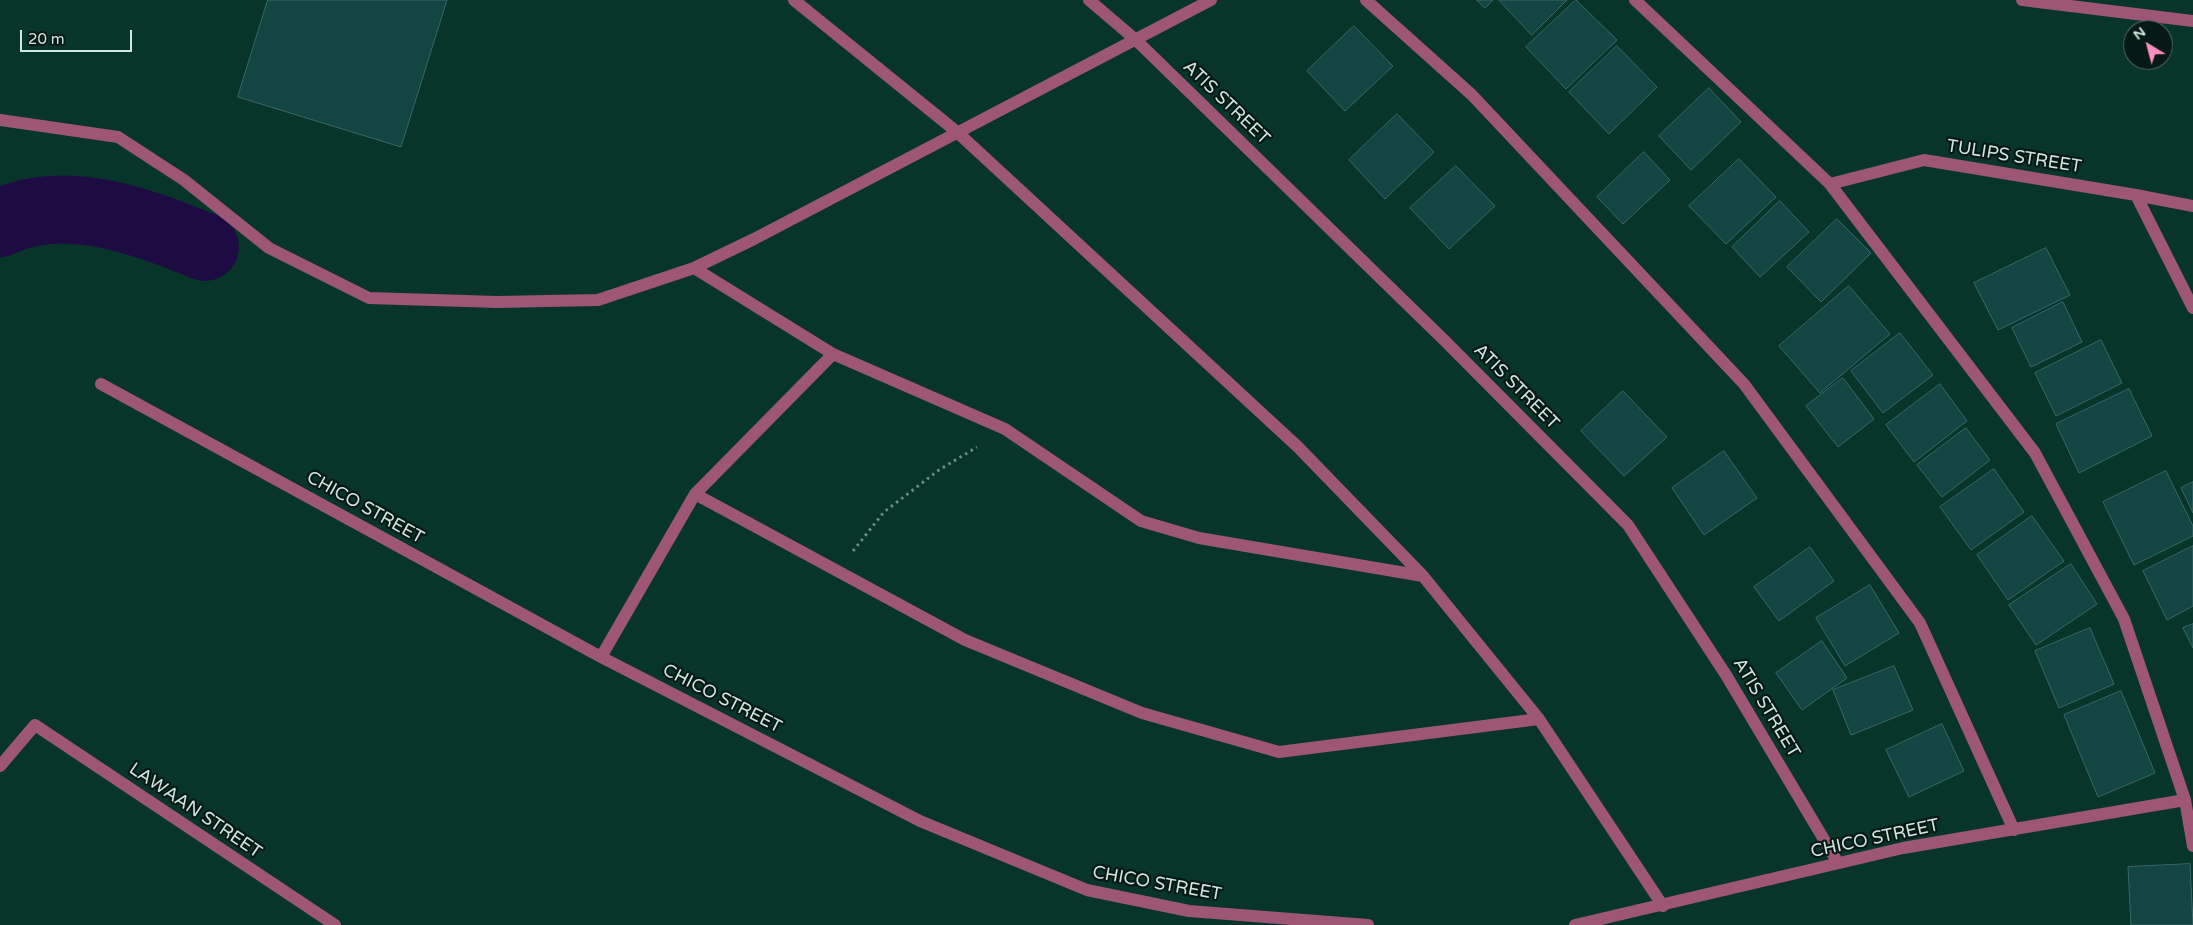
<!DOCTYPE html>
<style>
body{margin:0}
#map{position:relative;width:2193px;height:925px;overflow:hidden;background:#07352a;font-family:"Varela Round",sans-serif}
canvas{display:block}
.north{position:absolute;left:2123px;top:20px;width:50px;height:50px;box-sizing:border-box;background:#071914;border:1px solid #576b65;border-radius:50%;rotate:323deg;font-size:14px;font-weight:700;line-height:20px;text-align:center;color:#d0e6de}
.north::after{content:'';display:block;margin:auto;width:18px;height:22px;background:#fd8ec0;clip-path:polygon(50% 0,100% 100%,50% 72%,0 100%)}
.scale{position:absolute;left:20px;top:30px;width:112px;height:22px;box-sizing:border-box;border:2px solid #d0e6de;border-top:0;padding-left:6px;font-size:15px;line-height:18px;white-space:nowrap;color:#d0e6de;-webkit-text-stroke:4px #071914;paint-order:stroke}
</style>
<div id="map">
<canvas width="2193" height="925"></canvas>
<div class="north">N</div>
<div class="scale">20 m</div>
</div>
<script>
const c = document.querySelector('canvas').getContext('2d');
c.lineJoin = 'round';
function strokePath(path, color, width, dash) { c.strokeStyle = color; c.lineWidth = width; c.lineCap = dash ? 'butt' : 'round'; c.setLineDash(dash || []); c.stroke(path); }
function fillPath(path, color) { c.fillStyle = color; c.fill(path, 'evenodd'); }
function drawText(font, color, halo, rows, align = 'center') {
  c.font = font + ' "Varela Round",sans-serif'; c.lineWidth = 4.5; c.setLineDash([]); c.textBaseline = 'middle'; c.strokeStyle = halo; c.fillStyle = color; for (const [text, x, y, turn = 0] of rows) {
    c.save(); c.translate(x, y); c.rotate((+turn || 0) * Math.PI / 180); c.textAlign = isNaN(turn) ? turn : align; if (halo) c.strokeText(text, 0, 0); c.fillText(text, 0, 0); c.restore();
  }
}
strokePath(new Path2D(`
 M0 223C64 191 143 222 205 247`), '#1f0b44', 68);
const building = new Path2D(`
 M268 0H447L401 147 238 97Z
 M1477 0H1493L1485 8Z
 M1499 0H1567L1532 35Z
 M1576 0 1617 40 1566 89 1526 47Z
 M1354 26 1393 66 1345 111 1307 71Z
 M1617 46 1657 87 1609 134 1569 92Z
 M1709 88 1741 122 1691 170 1659 136Z
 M1397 114 1434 152 1385 199 1349 160Z
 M1644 152 1670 180 1623 224 1597 197Z
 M1739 159 1776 197 1726 244 1689 206Z
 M1456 166 1495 206 1449 249 1410 208Z
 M1780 201 1809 232 1760 277 1732 247Z
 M1837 219 1871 253 1821 302 1787 267Z
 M2046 248 2070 295 1998 330 1974 283Z
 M1849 286 1890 334 1820 393 1779 346Z
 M2063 302 2082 342 2031 367 2012 328Z
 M1900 333 1933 375 1883 413 1851 371Z
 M2101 340 2122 383 2056 416 2035 373Z
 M1843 378 1874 419 1838 447 1806 406Z
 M1940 384 1967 421 1914 462 1886 425Z
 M2129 389 2152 436 2079 473 2056 424Z
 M1623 391 1667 437 1624 476 1581 431Z
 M1966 428 1990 460 1942 497 1917 465Z
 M1724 451 1757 498 1704 535 1672 488Z
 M1994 469 2024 512 1971 550 1940 507Z
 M2166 471 2193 526V536L2134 565 2103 502Z
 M2193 482V513L2181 488Z
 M2032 516 2064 561 2008 600 1977 555Z
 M2193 546V606L2167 620 2143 571Z
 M1810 547 1834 581 1779 621 1754 587Z
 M2071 564 2097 604 2036 645 2009 605Z
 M1870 585 1899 633 1845 666 1816 618Z
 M2193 624V648L2183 628Z
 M2090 628 2114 684 2059 708 2035 651Z
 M1822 641 1847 678 1802 710 1776 673Z
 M1894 666 1913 710 1851 735 1833 690Z
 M2121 691 2155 773 2098 797 2064 715Z
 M1942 724 1964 771 1909 797 1886 750Z
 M2190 864 2193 925H2131L2128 867Z`);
fillPath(building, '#134543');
strokePath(building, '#396867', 1);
strokePath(new Path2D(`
 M853 551 884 512 939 470 977 447`), '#6b8d84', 3, [2.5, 4]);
strokePath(new Path2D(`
 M794 0 957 132 1298 447 1423 576 1539 719 1663 906
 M1089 0 1136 40 1444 340 1628 525 1726 675 1838 863
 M1366 0 1472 95 1744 384 1920 623 2014 830
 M1635 0 1830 184 2035 453 2124 619 2185 800 2193 846
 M2022 0 2193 21
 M0 120 118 137 184 180 269 248 369 298 497 302 598 300 694 268 754 239 1211 0
 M1830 184 1924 160 2136 195 2193 206
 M2136 195 2193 308
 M694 268 833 354 1005 429 1141 521 1199 538 1423 576
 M101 384 601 657 920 821 1087 890 1189 911 1368 925
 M695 494 965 640 1142 713 1279 752 1539 719
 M601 657 695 494 833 354
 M0 766 35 725 335 925
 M1575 925 1903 848 2185 800`), '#9d5676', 12);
drawText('18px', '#d0e6de', '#071914', [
 ["ATIS STREET",1226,103,44],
 ["TULIPS STREET",2014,157,9],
 ["ATIS STREET",1516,387,45],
 ["CHICO STREET",365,508,29],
 ["CHICO STREET",722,699,27],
 ["ATIS STREET",1766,708,59],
 ["LAWAAN STREET",195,811,34],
 ["CHICO STREET",1875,839,-12],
 ["CHICO STREET",1157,884,10]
]);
</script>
